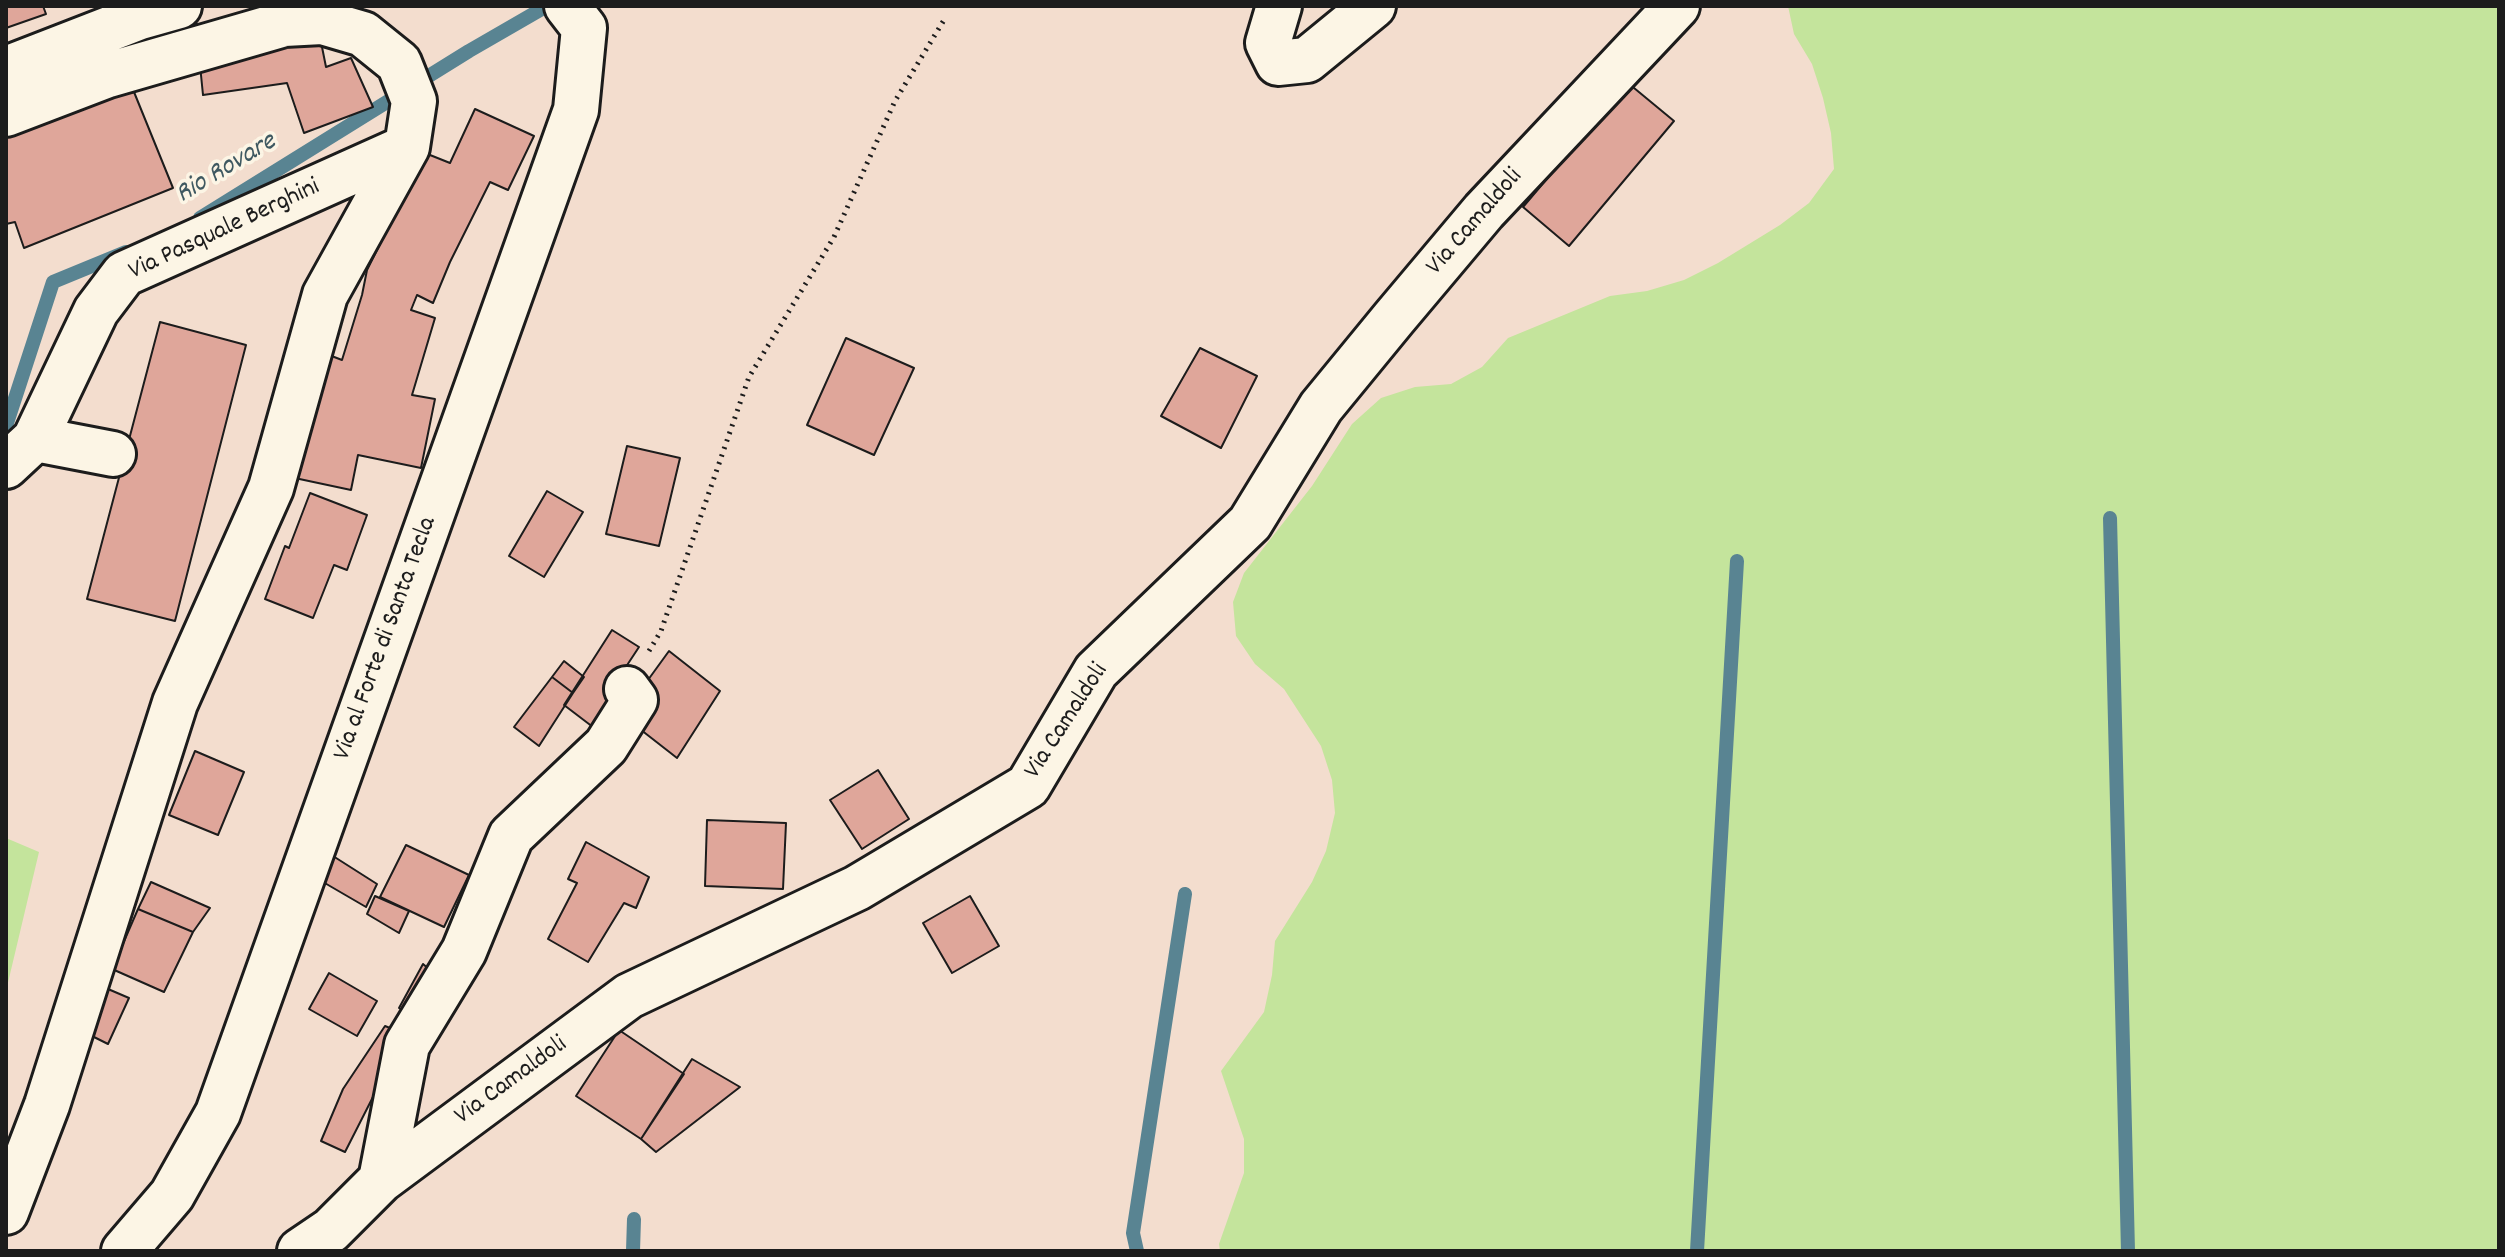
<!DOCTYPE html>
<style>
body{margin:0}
#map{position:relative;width:2505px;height:1257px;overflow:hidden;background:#f3ddce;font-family:Dekko,sans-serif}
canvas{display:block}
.frame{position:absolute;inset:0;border:8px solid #1c1c1c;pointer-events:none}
</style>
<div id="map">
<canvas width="2505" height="1257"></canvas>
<div class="frame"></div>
</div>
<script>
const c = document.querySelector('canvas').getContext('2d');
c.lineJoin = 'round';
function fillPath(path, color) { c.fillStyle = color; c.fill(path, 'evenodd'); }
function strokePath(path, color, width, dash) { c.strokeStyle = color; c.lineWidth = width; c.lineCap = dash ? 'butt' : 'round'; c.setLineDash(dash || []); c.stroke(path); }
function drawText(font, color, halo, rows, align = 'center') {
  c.font = font + ' Dekko,sans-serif'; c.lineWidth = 7; c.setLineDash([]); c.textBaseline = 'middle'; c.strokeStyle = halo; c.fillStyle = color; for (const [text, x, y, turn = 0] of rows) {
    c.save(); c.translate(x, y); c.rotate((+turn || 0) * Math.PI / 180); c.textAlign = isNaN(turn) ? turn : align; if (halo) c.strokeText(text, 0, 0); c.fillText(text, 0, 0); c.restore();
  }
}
fillPath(new Path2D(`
 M1788 6H2499V1251H1220L1219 1244 1244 1173V1139L1221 1071 1264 1012 1272 975 1275 941 1312 882 1326 851 1335 813 1332 780 1321 746 1284 689 1255 664 1236 636 1233 602 1244 573 1312 486 1352 424 1381 398 1415 387 1451 384 1482 367 1508 338 1610 296 1647 291 1684 280 1718 263 1780 225 1809 203 1834 169 1831 133 1823 98 1812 64 1794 34Z
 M6 838 39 852 6 991Z`), '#c4e49c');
strokePath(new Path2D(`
 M200 218 469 51 547 6
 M6 426 53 282 126 252
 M2110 518 2128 1251
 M633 1251 634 1219
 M1137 1251 1133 1233 1185 894
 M1697 1251 1737 561`), '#598492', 14);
const building = new Path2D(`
 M6 6H43L46 14 6 28Z
 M320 37 326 67 351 58 373 107 304 133 287 83 203 95 199 55Z
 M1628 83 1674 121 1569 246 1523 207Z
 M134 92 173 188 24 248 15 222 6 224V136L117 95Z
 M475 109 534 136 508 190 490 182 450 262 433 303 417 295 411 310 435 318 412 395 435 399 421 468 358 455 351 490 290 477 316 350 342 360 362 295 367 270 425 153 450 163Z
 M160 322 246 345 175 621 87 599Z
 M846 338 914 368 874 455 807 425Z
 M1200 348 1257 376 1221 448 1161 416Z
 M627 446 680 458 659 546 606 534Z
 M547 491 583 512 544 577 509 556Z
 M310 493 367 515 347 570 334 565 313 618 265 599 285 546 289 548Z
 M612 630 639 647 612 688 606 737 564 705Z
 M669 651 720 691 677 758 636 726 640 691Z
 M564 661 584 677 573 693 552 677Z
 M552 677 573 693 539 746 514 727Z
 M195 751 244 772 218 835 169 815Z
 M878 770 909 819 862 849 830 800Z
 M707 820 786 823 783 889 705 886Z
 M586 842 649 877 636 908 624 903 588 962 548 939 577 883 568 879Z
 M406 845 469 875 444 927 380 897Z
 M333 856 377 884 366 907 323 882Z
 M151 882 210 908 193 932 138 909Z
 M375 896 409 911 399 933 367 914Z
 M970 896 999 946 952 973 923 923Z
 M138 909 193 932 164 992 112 969Z
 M423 964 443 981 421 1021 399 1008Z
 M329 973 377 1001 357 1036 309 1009Z
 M101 986 129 998 108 1044 80 1030Z
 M385 1026 405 1034 345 1152 321 1141 343 1089Z
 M619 1030 684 1074 641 1139 576 1096Z
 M692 1059 740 1087 656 1152 641 1139Z`);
fillPath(building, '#dfa69a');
strokePath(building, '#1c1c1c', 2);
const minor = new Path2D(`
 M1279 6 1268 43 1278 63 1307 60 1373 6
 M6 69 140 17 179 6
 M6 114 108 75 284 24 322 22 363 34 399 63 414 101 407 147 325 295 271 488 175 703 47 1105 6 1212
 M35 439 113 454
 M6 466 35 439 96 311 124 274 407 147
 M381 1180 407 1045 464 951 511 836 606 746 635 700 627 689
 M124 1251 172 1195 218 1113 576 110 584 28 567 6
 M300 1251 331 1230 381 1180 629 996 857 888 1028 786 1096 671 1250 523 1321 407 1394 318 1484 211 1677 6`);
strokePath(minor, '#1c1c1c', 50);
strokePath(new Path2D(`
 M649 651 661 631 749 377 834 237 895 101 944 20`), '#1c1c1c', 5, [2, 6]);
strokePath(minor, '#fcf5e5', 44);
drawText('26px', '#1c1c1c', '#fcf5e5', [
 ["Via Camaldoli",1476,223,-49],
 ["Via Pasquale Berghini",225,231,-25],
 ["Via al Forte di Santa Tecla",387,639,-70],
 ["Via Camaldoli",1068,722,-57],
 ["Via Camaldoli",512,1082,-36]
]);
drawText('italic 28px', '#3f5961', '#fcf5e5', [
 ["Rio Rovare",227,170,-31]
]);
</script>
